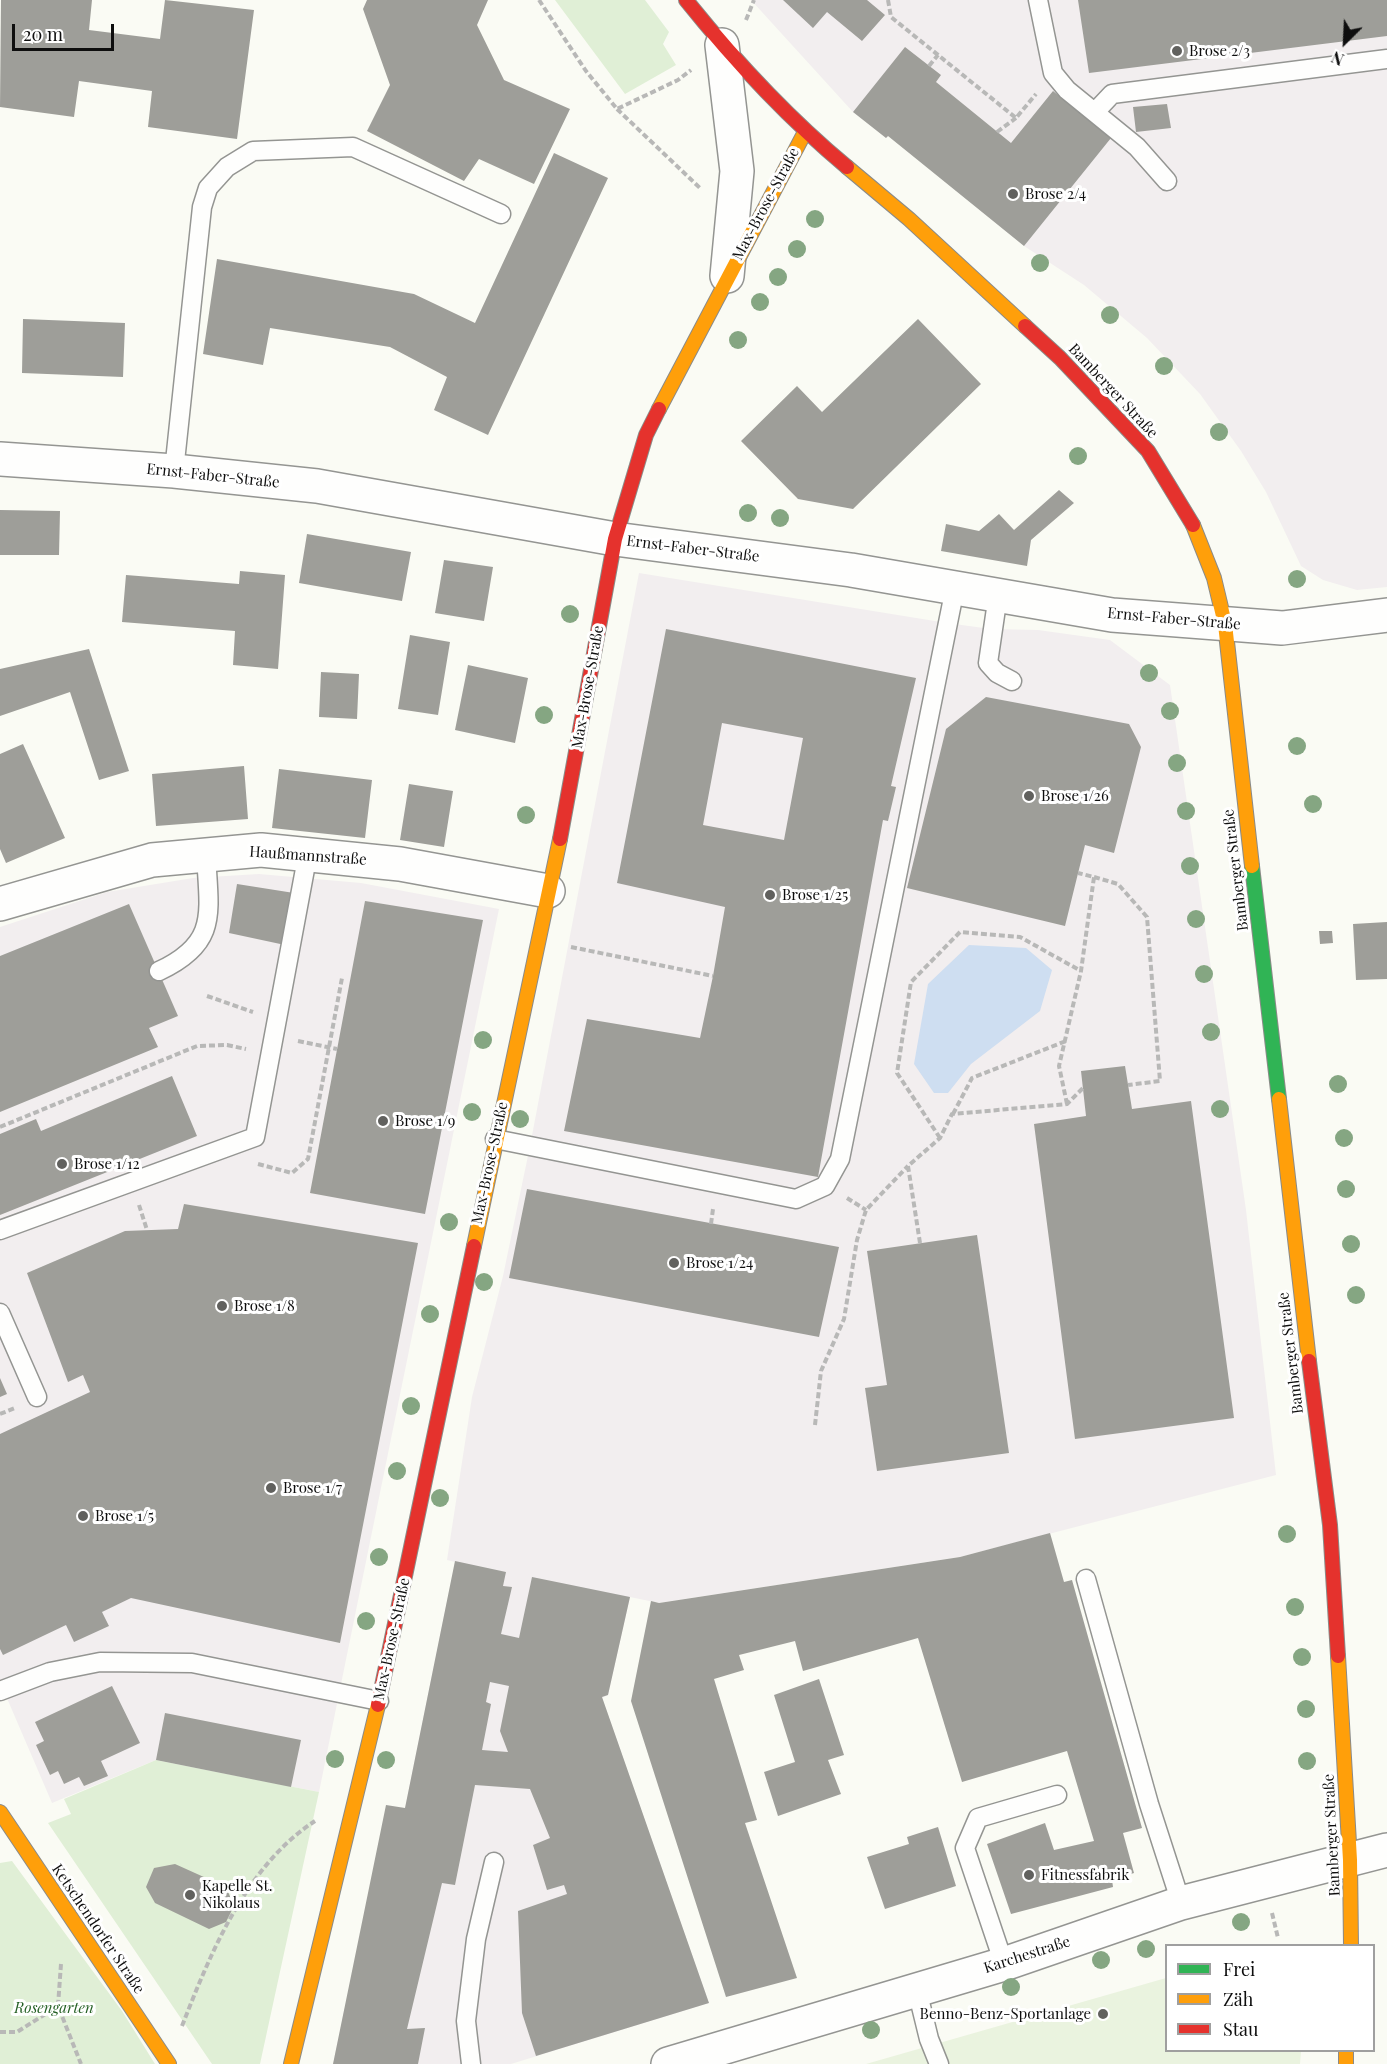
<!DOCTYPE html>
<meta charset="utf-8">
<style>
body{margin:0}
#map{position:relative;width:1387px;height:2064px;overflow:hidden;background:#fafbf4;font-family:"Playfair Display",serif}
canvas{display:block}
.legend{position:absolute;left:1165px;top:1944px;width:210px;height:108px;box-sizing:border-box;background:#fff;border:2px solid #9f9f9f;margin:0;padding:8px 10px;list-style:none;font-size:18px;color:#0e0e0e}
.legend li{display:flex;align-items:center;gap:12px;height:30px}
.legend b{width:30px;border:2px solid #9f9f9f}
.north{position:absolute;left:1315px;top:12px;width:60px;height:60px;-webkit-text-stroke:4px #fff;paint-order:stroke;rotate:204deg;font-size:16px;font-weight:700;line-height:24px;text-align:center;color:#0e0e0e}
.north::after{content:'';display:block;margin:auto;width:21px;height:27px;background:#0e0e0e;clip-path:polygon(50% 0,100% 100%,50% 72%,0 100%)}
.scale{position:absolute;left:12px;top:24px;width:102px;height:27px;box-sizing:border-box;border:3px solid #0e0e0e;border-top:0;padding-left:8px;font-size:18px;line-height:21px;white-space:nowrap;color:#0e0e0e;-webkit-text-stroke:4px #fff;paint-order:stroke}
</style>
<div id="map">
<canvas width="1387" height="2064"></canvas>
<ul class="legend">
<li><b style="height:8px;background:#30b455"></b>Frei</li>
<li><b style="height:8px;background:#ff9f0a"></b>Zäh</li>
<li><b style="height:8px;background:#e5322d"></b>Stau</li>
</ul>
<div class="north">N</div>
<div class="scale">20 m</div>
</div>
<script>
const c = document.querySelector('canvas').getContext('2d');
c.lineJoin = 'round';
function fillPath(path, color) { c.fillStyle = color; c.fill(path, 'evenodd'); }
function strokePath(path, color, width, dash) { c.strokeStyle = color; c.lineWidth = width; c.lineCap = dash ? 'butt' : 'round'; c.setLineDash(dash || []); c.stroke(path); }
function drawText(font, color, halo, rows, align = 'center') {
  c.font = font + ' "Playfair Display",serif'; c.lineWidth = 6; c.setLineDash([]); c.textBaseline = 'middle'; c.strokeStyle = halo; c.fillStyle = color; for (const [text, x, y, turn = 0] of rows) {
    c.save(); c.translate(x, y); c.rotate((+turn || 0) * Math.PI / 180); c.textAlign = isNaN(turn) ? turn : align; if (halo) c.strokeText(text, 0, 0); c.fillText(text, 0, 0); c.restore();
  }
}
fillPath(new Path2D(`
 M751 0H1387V587L1357 590 1323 580 1301 566 1266 492 1241 451 1200 394 1147 338 1084 285 1024 246 889 136 886 138 853 112Z
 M639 573 947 623 991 629 1038 630 1110 640 1170 685 1246 1210 1276 1475 960 1557 659 1603 630 1597 608 1695 602 1698 709 2003 511 2064H333L374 1870 405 1808 455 1562 447 1560 472 1397 503 1276 530 1146Z
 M259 874 361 883 499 909 319 1792 156 1760 52 1803 0 1682V927L107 892 193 878Z`), '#f2eeef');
fillPath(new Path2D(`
 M555 0H645L669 32 663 44 676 65 625 94Z
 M156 1760 319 1792 260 2064H212L48 1823 71 1814 64 1799Z
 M12 1861 122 2011 155 2064H0V1863Z`), '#e0efd6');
fillPath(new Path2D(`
 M1166 1978V2050L1301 2051 1300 2064H866Z`), '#eaf3df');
fillPath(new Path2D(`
 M969 945 1026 948 1052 970 1040 1011 971 1064 948 1093H934L914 1064 928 984Z`), '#cedef1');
fillPath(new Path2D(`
 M1 0H92L89 30 160 39 165 0 254 10 237 139 148 127 152 91 79 81 74 117 0 107Z
 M367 0H488L477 25 504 80 570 109 534 184 479 159 464 181 367 131 390 85 363 9Z
 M783 0H867L885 15 862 41 827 12 813 28Z
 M1078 0H1387V36L1089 73Z
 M905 47 941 75 936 82 1011 143 1053 91 1111 138 1024 246 888 136 886 138 853 112Z
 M1167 104 1171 128 1136 132 1133 107Z
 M554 153 608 178 488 435 434 410 447 377 390 347 270 328 263 365 203 354 217 259 414 294 475 323Z
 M23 319 125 323 123 377 22 373Z
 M918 319 981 384 853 509 798 499 741 441 797 386 822 412Z
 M1059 490 1074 503 1031 540 1027 566 941 551 946 524 979 531 999 514 1014 530Z
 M0 510 60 511 59 555H0Z
 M307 534 411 552 402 601 299 583Z
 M444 560 493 567 484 621 435 613Z
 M240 571 285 575 278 669 233 665 235 631 122 622 126 575 239 584Z
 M666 629 916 678 891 786 896 787 888 821 883 820 818 1177 564 1131 587 1019 700 1038 713 976 725 907 617 883ZM722 723 803 738 784 840 703 825Z
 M410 635 450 642 438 715 398 709Z
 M89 649 129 771 99 780 70 692 0 716V669Z
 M468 665 528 678 515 743 455 730Z
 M321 672 359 674 357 719 319 717Z
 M986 697 1129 724 1141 747 1114 853 1085 845 1065 926 907 888 946 729Z
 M23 744 65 838 6 863 0 849V754Z
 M244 766 248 819 156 826 152 774Z
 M279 769 372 780 365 838 272 828Z
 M409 784 453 791 444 847 400 840Z
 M237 884 294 893 285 945 229 933Z
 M365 901 483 920 425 1214 310 1193Z
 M129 904 178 1016 149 1028 158 1047 0 1112V956Z
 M1387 922V979L1356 980 1353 924Z
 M1319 931H1332L1333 943 1320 944Z
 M1125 1066 1132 1109 1191 1101 1234 1418 1075 1439 1034 1124 1086 1116 1081 1071Z
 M172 1076 197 1136 0 1215V1134L36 1119 41 1131Z
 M527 1189 839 1247 819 1337 509 1278Z
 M184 1204 418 1243 340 1643 131 1598 102 1612 109 1626 74 1642 66 1625 3 1655 0 1649V1434L90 1392 83 1375 68 1382 27 1273 125 1231 178 1229Z
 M977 1235 1009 1453 877 1471 865 1388 887 1385 867 1251Z
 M0 1378 7 1394 0 1397Z
 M1050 1533 1064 1582 1072 1580 1142 1828 1123 1833 1134 1873 1112 1880 1113 1887 1011 1914 987 1844 1045 1823 1054 1850 1094 1841 1067 1751 962 1782 918 1638 803 1671 795 1641 739 1655 744 1670 714 1679 757 1820 745 1823 797 1978 726 1997 631 1701 651 1601 659 1603 960 1557Z
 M455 1561 506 1572 503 1586 512 1587 501 1634 519 1638 532 1577 630 1597 608 1695 602 1697 709 2003 536 2056 522 2013 518 1911 567 1894 564 1885 547 1890 533 1845 550 1838 530 1789 475 1785 455 1885 442 1883 407 2029 425 2028 418 2064H333L386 1805 405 1808ZM490 1682 509 1686 500 1731 508 1752 482 1750 491 1704 486 1702Z
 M819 1679 844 1755 828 1760 841 1794 778 1816 764 1772 795 1762 774 1695Z
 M112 1686 140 1743 101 1761 108 1776 84 1786 79 1777 64 1784 58 1771 50 1775 36 1745 44 1741 35 1722Z
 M165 1713 301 1740 291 1787 156 1760Z
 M938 1827 956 1886 885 1909 867 1857 909 1844 907 1837Z
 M175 1864 226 1887 234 1906 226 1922 209 1929 155 1903 146 1887 154 1868Z`), '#9e9e99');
const lane = new Path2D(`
 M1038 0 1053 73 1067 90 1137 147 1167 181
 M1095 112 1112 94 1387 59
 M174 471 202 207 208 188 227 167 253 151 353 147 501 214
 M998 595 988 663 997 673 1012 681
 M159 971C219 943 209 913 206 855
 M495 1139 796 1199 825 1186 840 1159 955 588
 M0 1230 255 1137 308 853
 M0 1313 37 1397
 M1086 1579 1149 1804 1181 1903
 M0 1691 50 1672 100 1662 192 1663 379 1701
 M1004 1964 965 1848 978 1818 1057 1795
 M917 1990 929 2039 939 2064
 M471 2064 466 2021 476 1939 494 1862`);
const street = new Path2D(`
 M722 45 737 171 727 276
 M0 459 174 471 317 486 615 539 851 570 1112 615 1282 628 1387 615
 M0 904 152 860 261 850 400 864 548 891
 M668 2064 1004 1964 1181 1903 1387 1850`);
const fast = new Path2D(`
 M1252 866 1279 1099`);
const slow = new Path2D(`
 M847 167 909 219 1025 326
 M659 409 805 132
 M1193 525 1214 578 1225 624 1252 866
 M1279 1099 1309 1361
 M474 1246 560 839
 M1338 1656 1350 1860 1351 1946
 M0 1812 169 2064
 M1346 2050V2064
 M291 2064 378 1705`);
const jam = new Path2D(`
 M686 0C735 61 787 117 847 167
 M1025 326 1060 358 1148 451 1193 525
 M560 839 615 539 646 435 659 409
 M1309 1361 1330 1525 1338 1656
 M378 1705 474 1246`);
strokePath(lane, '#949592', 21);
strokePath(street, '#949592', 36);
strokePath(fast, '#8b8b88', 16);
strokePath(slow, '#8b8b88', 16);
strokePath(jam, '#8b8b88', 16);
strokePath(new Path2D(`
 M539 0 586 71 617 109 678 80 691 70
 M888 0 891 17 1016 118 1036 94
 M746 20 754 0
 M929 66 938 55
 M617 109 701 189
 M997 132 1016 118
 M1094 877 1118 884 1147 917 1160 1081 1128 1085
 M571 947 713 976
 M207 996 253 1012
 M298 1041 337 1049
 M1067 1104 1059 1066 1081 971 1094 877 1078 873
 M953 1114 972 1078 1066 1041
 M0 1127 197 1046 227 1045 246 1049
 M940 1138 897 1073 911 982 960 932 1020 937 1081 971
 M258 1164 292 1173 308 1159 342 978
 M847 1198 866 1210
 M139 1205 147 1230
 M711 1224 713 1209
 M920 1243 908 1166 940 1138 952 1114 1067 1104 1083 1088
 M0 1414 15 1408
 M815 1425 821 1371 844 1319 857 1240 866 1210 908 1166
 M1272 1913 1278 1938
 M61 1964 58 2006 81 2064
 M182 2026C211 1952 246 1866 315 1821
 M0 2032H17L58 2006`), '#b8b8b7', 4, [6, 3]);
strokePath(lane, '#fefefd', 18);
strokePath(street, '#fefefd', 33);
strokePath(fast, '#30b455', 14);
strokePath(slow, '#ff9f0a', 14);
strokePath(jam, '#e5322d', 14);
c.fillStyle = '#85a682';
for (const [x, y] of [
 [815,219],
 [797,249],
 [1040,263],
 [778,277],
 [760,302],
 [1110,315],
 [738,340],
 [1164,366],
 [1219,432],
 [1078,456],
 [748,513],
 [780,518],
 [1297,579],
 [570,614],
 [1149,673],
 [1170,711],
 [544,715],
 [1297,746],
 [1177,763],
 [1313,804],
 [1186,811],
 [526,815],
 [1190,866],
 [1196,919],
 [1204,974],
 [1211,1032],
 [483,1040],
 [1338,1084],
 [1220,1109],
 [472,1112],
 [520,1119],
 [1344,1138],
 [1346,1189],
 [449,1222],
 [1351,1244],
 [484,1282],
 [1356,1295],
 [430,1314],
 [411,1406],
 [397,1471],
 [440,1498],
 [1287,1534],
 [379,1557],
 [1295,1607],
 [366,1621],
 [1302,1657],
 [1306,1709],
 [335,1759],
 [386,1760],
 [1307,1761],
 [1241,1922],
 [1146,1949],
 [1101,1960],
 [1011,1987],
 [871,2030]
]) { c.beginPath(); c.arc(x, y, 9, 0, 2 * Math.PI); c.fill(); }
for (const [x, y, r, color] of [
 [1177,51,6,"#61615e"],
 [1013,194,6,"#61615e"],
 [1029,796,6,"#61615e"],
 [770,895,6,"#61615e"],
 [383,1121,6,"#61615e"],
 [62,1164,6,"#61615e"],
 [674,1263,6,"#61615e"],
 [222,1306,6,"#61615e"],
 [271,1488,6,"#61615e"],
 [83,1516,6,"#61615e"],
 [1029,1875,6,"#61615e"],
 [190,1895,6,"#61615e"],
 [1103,2014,6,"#61615e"]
]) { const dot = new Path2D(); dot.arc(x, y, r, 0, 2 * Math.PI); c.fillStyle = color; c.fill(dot); strokePath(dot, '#fff', 2); }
drawText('15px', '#0e0e0e', '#fff', [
 ["Brose 2/3",1189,51],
 ["Brose 2/4",1025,194],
 ["Brose 1/26",1041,796],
 ["Brose 1/25",782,895],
 ["Brose 1/9",395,1121],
 ["Brose 1/12",74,1164],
 ["Brose 1/24",686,1263],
 ["Brose 1/8",234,1306],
 ["Brose 1/7",283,1488],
 ["Brose 1/5",95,1516],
 ["Fitnessfabrik",1041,1875],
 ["Kapelle St.",202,1886],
 ["Nikolaus",202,1903],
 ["Benno-Benz-Sportanlage",1091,2014,"right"]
], 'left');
drawText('15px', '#0e0e0e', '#fff', [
 ["Max-Brose-Straße",766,204,-62],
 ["Bamberger Straße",1113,391,47],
 ["Ernst-Faber-Straße",213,476,6],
 ["Ernst-Faber-Straße",693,549,7],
 ["Ernst-Faber-Straße",1174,619,5],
 ["Max-Brose-Straße",588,687,-80],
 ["Haußmannstraße",308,856,4],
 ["Bamberger Straße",1236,870,-97],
 ["Max-Brose-Straße",490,1163,-78],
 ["Bamberger Straße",1291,1353,-97],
 ["Max-Brose-Straße",392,1639,-78],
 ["Bamberger Straße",1332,1835,-93],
 ["Ketschendorfer Straße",98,1929,56],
 ["Karchestraße",1027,1955,-18]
]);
drawText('italic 15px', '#256025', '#fff', [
 ["Rosengarten",54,2008]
]);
</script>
